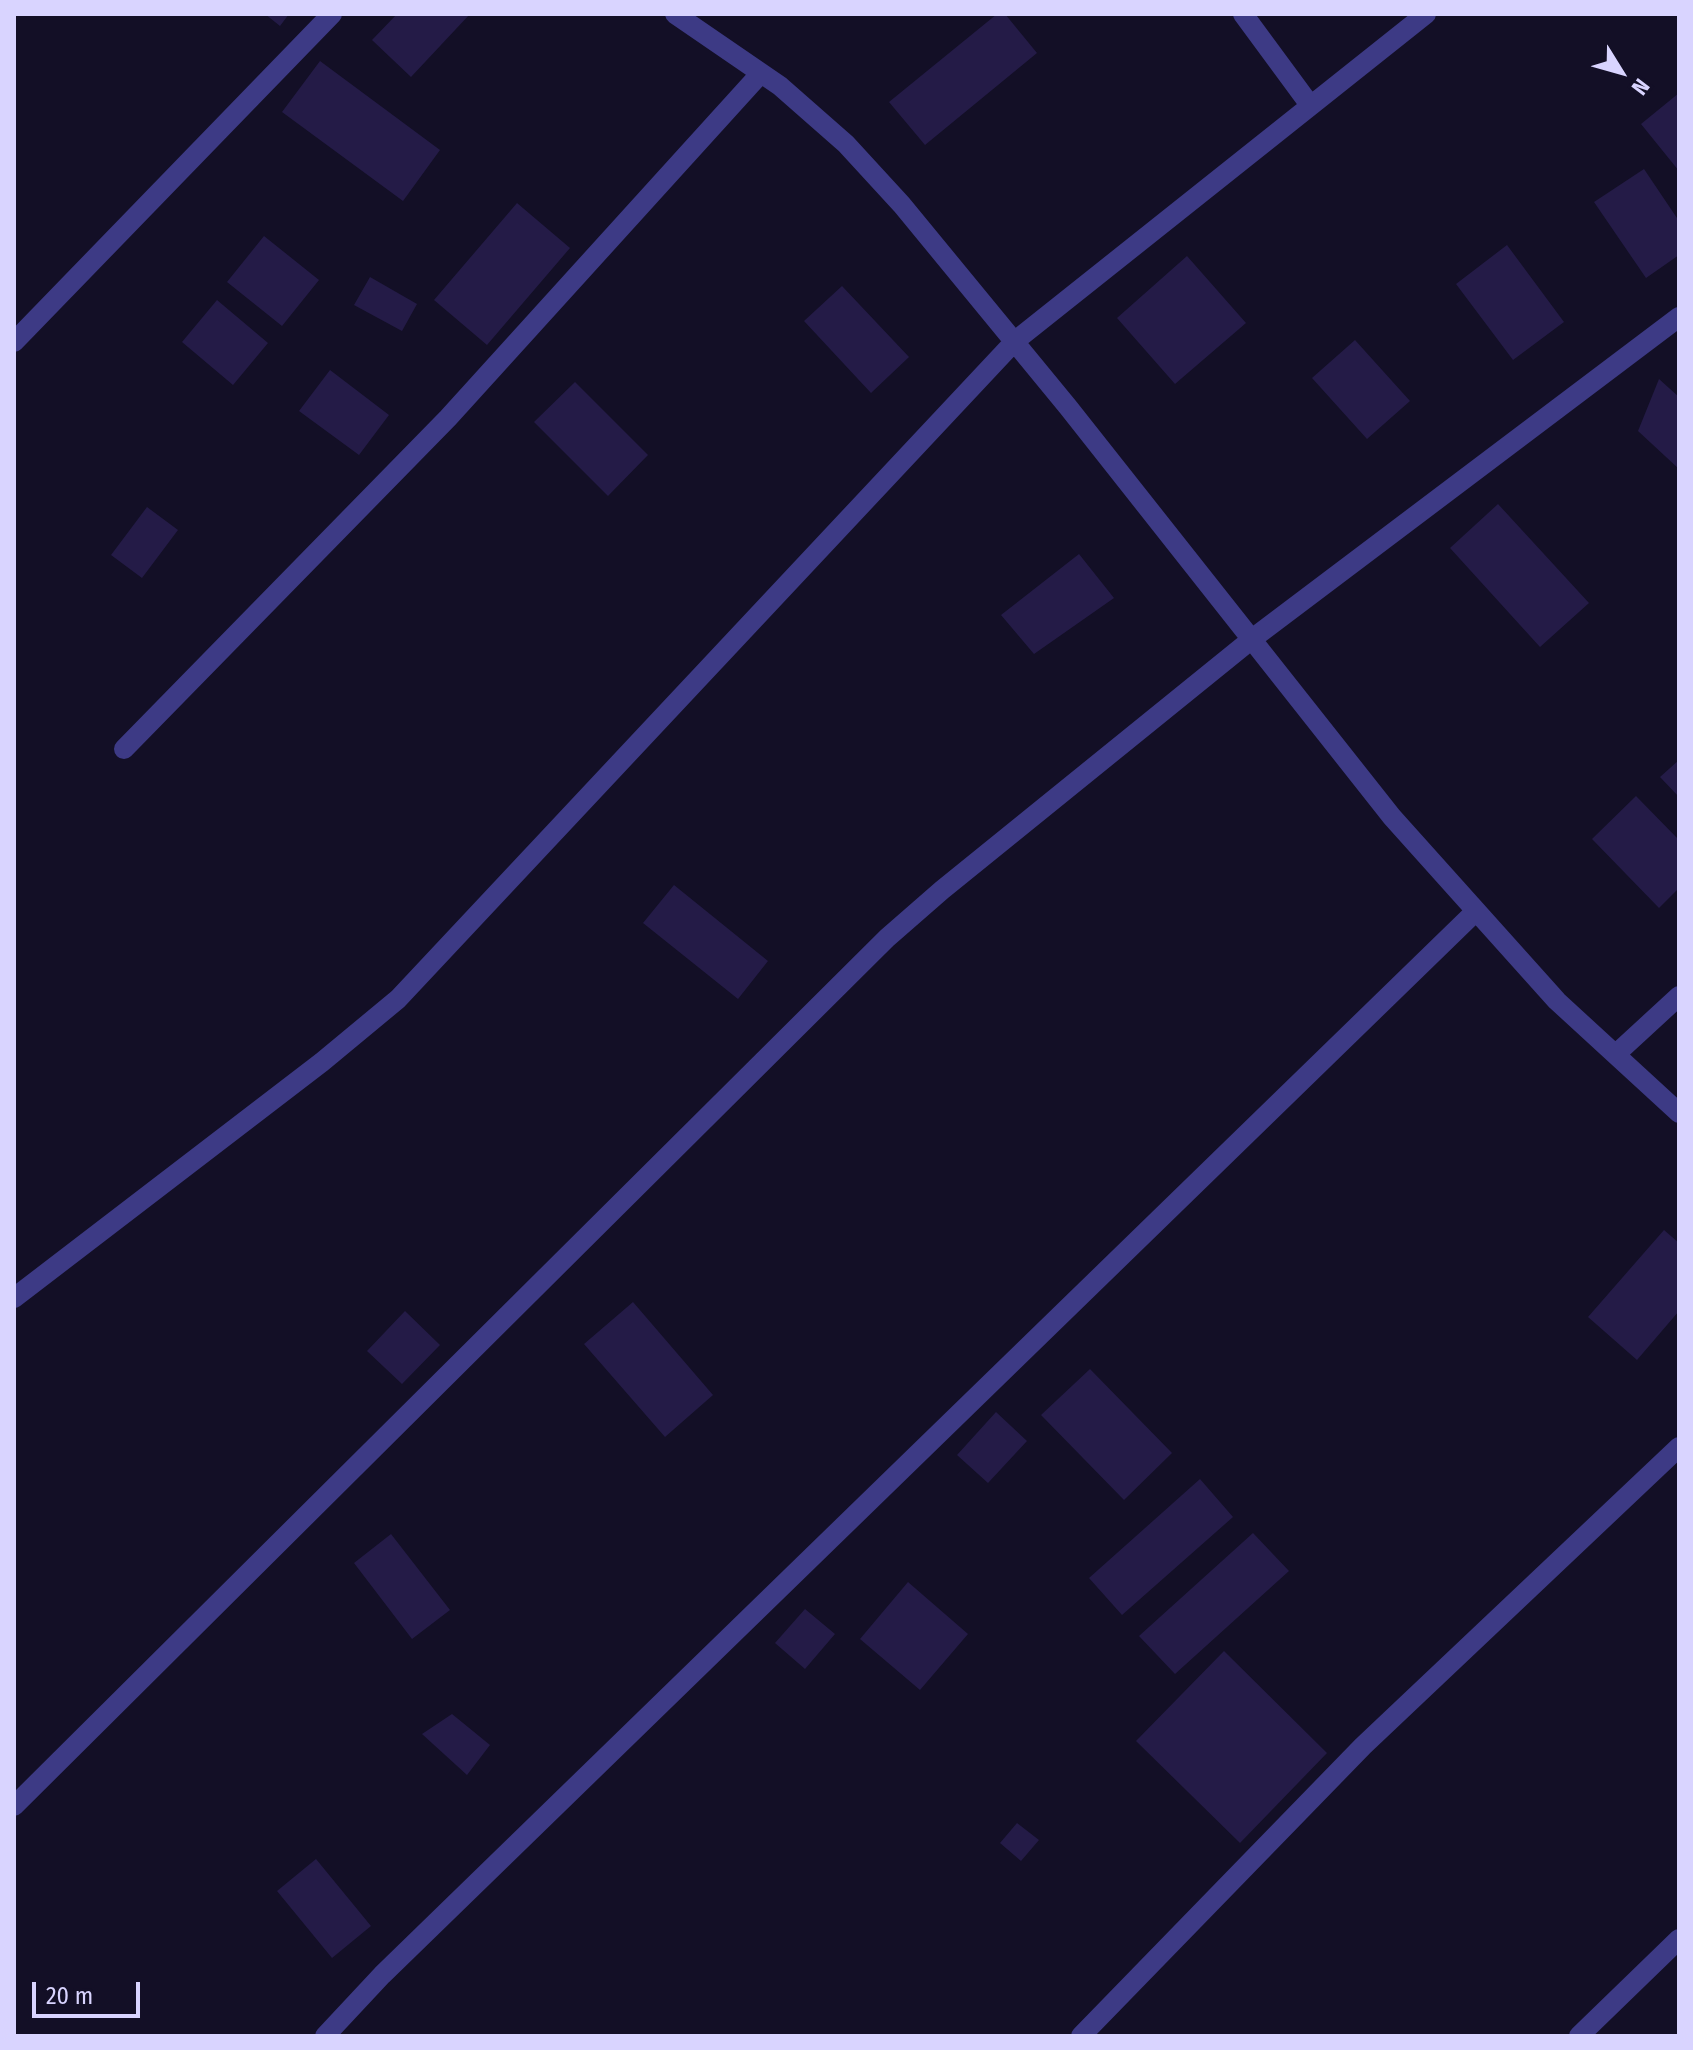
<!DOCTYPE html>
<style>
body{margin:0}
#map{position:relative;width:1693px;height:2050px;overflow:hidden;background:#130f26;font-family:"Fira Sans Condensed",sans-serif}
canvas{display:block}
.frame{position:absolute;inset:0;border:16px solid #d9d4ff;pointer-events:none}
.north{position:absolute;left:1581px;top:32px;width:80px;height:80px;-webkit-text-stroke:6px #130f26;paint-order:stroke;rotate:127deg;font-size:22px;font-weight:700;line-height:32px;text-align:center;color:#d9d4ff}
.north::after{content:'';display:block;margin:auto;width:28px;height:36px;background:#d9d4ff;clip-path:polygon(50% 0,100% 100%,50% 72%,0 100%)}
.scale{position:absolute;left:32px;top:1982px;width:108px;height:36px;box-sizing:border-box;border:4px solid #d9d4ff;border-top:0;padding-left:10px;font-size:24px;line-height:28px;white-space:nowrap;color:#d9d4ff;-webkit-text-stroke:6px #130f26;paint-order:stroke}
</style>
<div id="map">
<canvas width="1693" height="2050"></canvas>
<div class="frame"></div>
<div class="north">N</div>
<div class="scale">20 m</div>
</div>
<script>
const c = document.querySelector('canvas').getContext('2d');
c.lineJoin = 'round';
function fillPath(path, color) { c.fillStyle = color; c.fill(path, 'evenodd'); }
function strokePath(path, color, width, dash) { c.strokeStyle = color; c.lineWidth = width; c.lineCap = dash ? 'butt' : 'round'; c.setLineDash(dash || []); c.stroke(path); }
fillPath(new Path2D(`
 M265 14H289L280 26Z
 M397 14H470L411 77 372 40Z
 M997 14H1005L1037 53 925 145 889 102Z
 M320 61 440 150 403 201 282 112Z
 M1679 93V171L1641 124Z
 M1644 169 1679 221V255L1646 278 1594 202Z
 M517 203 570 248 487 345 434 300Z
 M264 236 319 280 282 326 227 282Z
 M1507 245 1564 322 1513 360 1456 284Z
 M1187 256 1246 323 1175 384 1117 318Z
 M370 277 417 304 402 331 354 305Z
 M842 286 909 357 871 393 804 321Z
 M217 300 268 343 233 385 182 342Z
 M1355 340 1410 401 1367 439 1312 378Z
 M330 370 389 415 359 455 299 411Z
 M1659 379 1679 397V469L1638 431Z
 M575 382 648 455 608 496 534 422Z
 M1498 504 1589 603 1540 647 1450 548Z
 M147 507 178 530 142 578 111 555Z
 M1079 554 1114 598 1034 654 1001 615Z
 M1679 760V797L1660 777Z
 M1636 796 1679 840V888L1659 908 1592 839Z
 M674 885 768 961 738 999 643 923Z
 M1664 1230 1679 1243V1311L1637 1360 1588 1317Z
 M633 1302 713 1395 665 1437 584 1344Z
 M405 1311 440 1345 402 1384 367 1351Z
 M1090 1369 1172 1453 1124 1500 1041 1415Z
 M996 1412 1027 1441 988 1483 957 1455Z
 M1200 1479 1233 1517 1122 1615 1089 1578Z
 M1253 1533 1289 1571 1175 1674 1139 1636Z
 M391 1534 450 1610 412 1639 354 1563Z
 M908 1582 968 1634 920 1690 860 1639Z
 M805 1609 835 1634 805 1669 775 1643Z
 M1224 1651 1327 1753 1240 1843 1136 1741Z
 M452 1714 490 1745 467 1775 422 1734Z
 M1017 1823 1039 1840 1021 1861 1000 1843Z
 M316 1859 371 1926 332 1958 277 1891Z`), '#241b47');
strokePath(new Path2D(`
 M675 14 780 86 846 144 902 205 1068 407 1392 817 1557 1001 1679 1113
 M1243 14 1310 105
 M14 342 332 14
 M124 749 448 418 761 73
 M1616 1054 1679 996
 M14 1298 322 1062 398 999 1015 341 1426 14
 M14 1806 887 938 942 890 1252 639 1679 317
 M325 2036 382 1975 1476 911
 M1081 2036 1363 1746 1679 1447
 M1579 2036 1679 1939`), '#3d3a85', 20);
</script>
